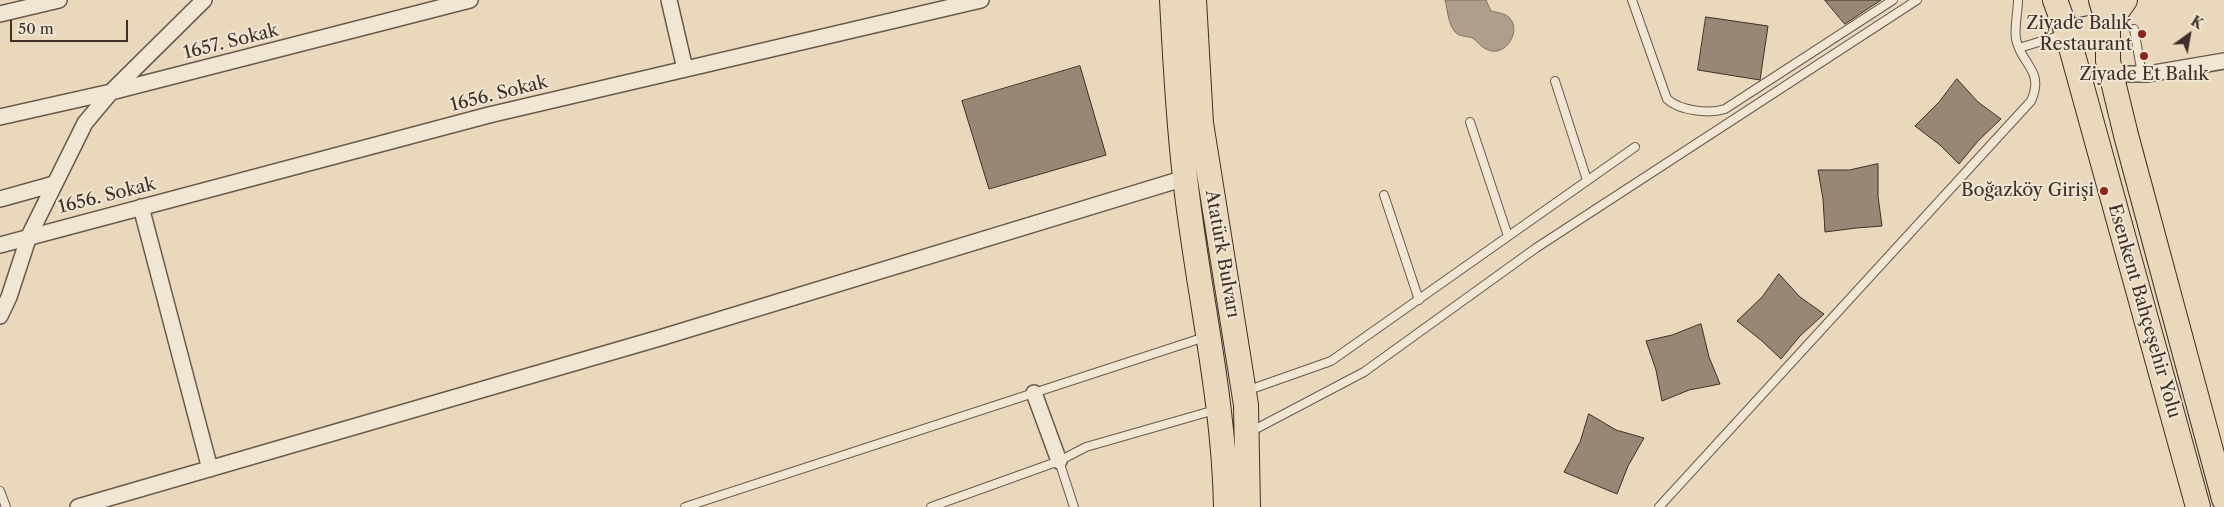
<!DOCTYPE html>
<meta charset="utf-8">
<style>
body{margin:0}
#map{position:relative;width:2224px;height:507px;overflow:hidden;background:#e9d8bc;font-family:"Libre Caslon Text",serif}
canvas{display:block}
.north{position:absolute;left:2164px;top:10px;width:50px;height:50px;-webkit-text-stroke:4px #f1e6d3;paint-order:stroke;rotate:32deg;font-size:14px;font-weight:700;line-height:20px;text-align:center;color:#3e2f28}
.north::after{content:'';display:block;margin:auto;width:18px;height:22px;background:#3e2f28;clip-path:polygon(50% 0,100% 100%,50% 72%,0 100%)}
.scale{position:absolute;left:10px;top:20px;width:118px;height:22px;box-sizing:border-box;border:2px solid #3e2f28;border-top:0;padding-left:6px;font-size:15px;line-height:18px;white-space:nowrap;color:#3e2f28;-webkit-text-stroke:4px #f1e6d3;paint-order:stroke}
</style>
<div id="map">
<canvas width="2224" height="507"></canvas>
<div class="north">K</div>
<div class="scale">50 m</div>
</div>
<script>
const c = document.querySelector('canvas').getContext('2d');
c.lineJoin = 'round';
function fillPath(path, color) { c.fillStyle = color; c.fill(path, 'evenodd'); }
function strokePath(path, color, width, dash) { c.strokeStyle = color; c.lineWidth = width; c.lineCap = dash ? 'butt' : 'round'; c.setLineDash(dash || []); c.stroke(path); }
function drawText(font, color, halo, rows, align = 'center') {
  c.font = font + ' "Libre Caslon Text",serif'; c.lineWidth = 4; c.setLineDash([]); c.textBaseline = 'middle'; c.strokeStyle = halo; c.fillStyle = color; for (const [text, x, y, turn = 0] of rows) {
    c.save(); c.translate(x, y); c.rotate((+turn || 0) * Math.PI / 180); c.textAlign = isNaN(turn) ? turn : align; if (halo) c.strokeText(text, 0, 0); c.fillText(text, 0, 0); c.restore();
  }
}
const water = new Path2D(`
 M1445 0H1486L1491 11C1496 12 1502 13 1506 15 1525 27 1506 60 1486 49 1481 47 1478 42 1474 39 1470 36 1464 37 1459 35 1448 29 1448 11 1445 0Z`);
fillPath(water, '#af9f8a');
strokePath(water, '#827263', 1);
const building = new Path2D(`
 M1825 0H1881L1845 24Z
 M1706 17 1768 26 1760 80 1698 70Z
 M1080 66 1106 155 989 189 962 101Z
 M1957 79 1978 102 2001 119 1978 141 1959 164 1940 145 1915 126 1939 102Z
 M1878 164V196L1882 226 1856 228 1825 232 1823 199 1818 170H1849Z
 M1779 274 1800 297 1824 314 1800 336 1781 359 1762 341 1737 321 1762 297Z
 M1701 324 1709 357 1720 384 1689 390 1662 401 1656 370 1646 341 1672 335Z
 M1589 414 1616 430 1644 438 1628 466 1617 494 1564 472 1580 442Z`);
fillPath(building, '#978775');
strokePath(building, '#3e2f28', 1);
const service = new Path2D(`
 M1632 0 1667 99C1680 111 1709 114 1725 109L1893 0
 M2134 29 2142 74
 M2019 48 2065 34
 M1555 81 1587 180
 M1470 122 1508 236
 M1384 195 1419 300
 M1246 391 1331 361 1635 147
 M1250 432 1364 372 1536 248 1917 0
 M1059 461 1074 507
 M0 491 6 507
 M685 507 1205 337
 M931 507 1059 461 1086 447 1215 410
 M1659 507 2031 101C2045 70 2021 65 2016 39 2014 26 2018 13 2018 0`);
const minor = new Path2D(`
 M669 0 685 69
 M0 14 59 0
 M2111 74H2148L2224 61
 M0 117 111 92 470 0
 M0 199 54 184
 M141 207 210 469
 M0 245 489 115 981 0
 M0 316 9 297 29 236 85 123 111 92 204 0
 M1034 393 1059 461
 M78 507 663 337 1185 178`);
const primary = new Path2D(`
 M1172 0C1175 59 1178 118 1185 177 1197 288 1224 396 1226 507
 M1194 0 1201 123 1246 405 1248 507
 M2055 0 2067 33 2198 507
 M2101 0 2108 24V61L2126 135 2224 499
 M2067 33 2108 24 2125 0`);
strokePath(service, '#69594d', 10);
strokePath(minor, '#69594d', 18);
strokePath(primary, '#3e2f28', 26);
strokePath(service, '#f1e6d3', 8);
strokePath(minor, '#f1e6d3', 15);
strokePath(primary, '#e9d8bc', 24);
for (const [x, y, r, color] of [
 [2142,34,5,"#8f2418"],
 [2144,56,5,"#8f2418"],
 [2104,191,5,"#8f2418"]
]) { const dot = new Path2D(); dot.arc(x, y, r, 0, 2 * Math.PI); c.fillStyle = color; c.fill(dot); strokePath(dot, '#f1e6d3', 2); }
drawText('18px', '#3e2f28', '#f1e6d3', [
 ["Ziyade Balık",2132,24],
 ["Restaurant",2132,45],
 ["Ziyade Et Balık",2144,75,"center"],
 ["Boğazköy Girişi",2094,191]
], 'right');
drawText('18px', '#3e2f28', '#f1e6d3', [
 ["1657. Sokak",231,42,-14],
 ["1656. Sokak",499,94,-14],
 ["1656. Sokak",107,196,-14],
 ["Atatürk Bulvarı",1222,254,80],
 ["Esenkent Bahçeşehir Yolu",2144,311,74]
]);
</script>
